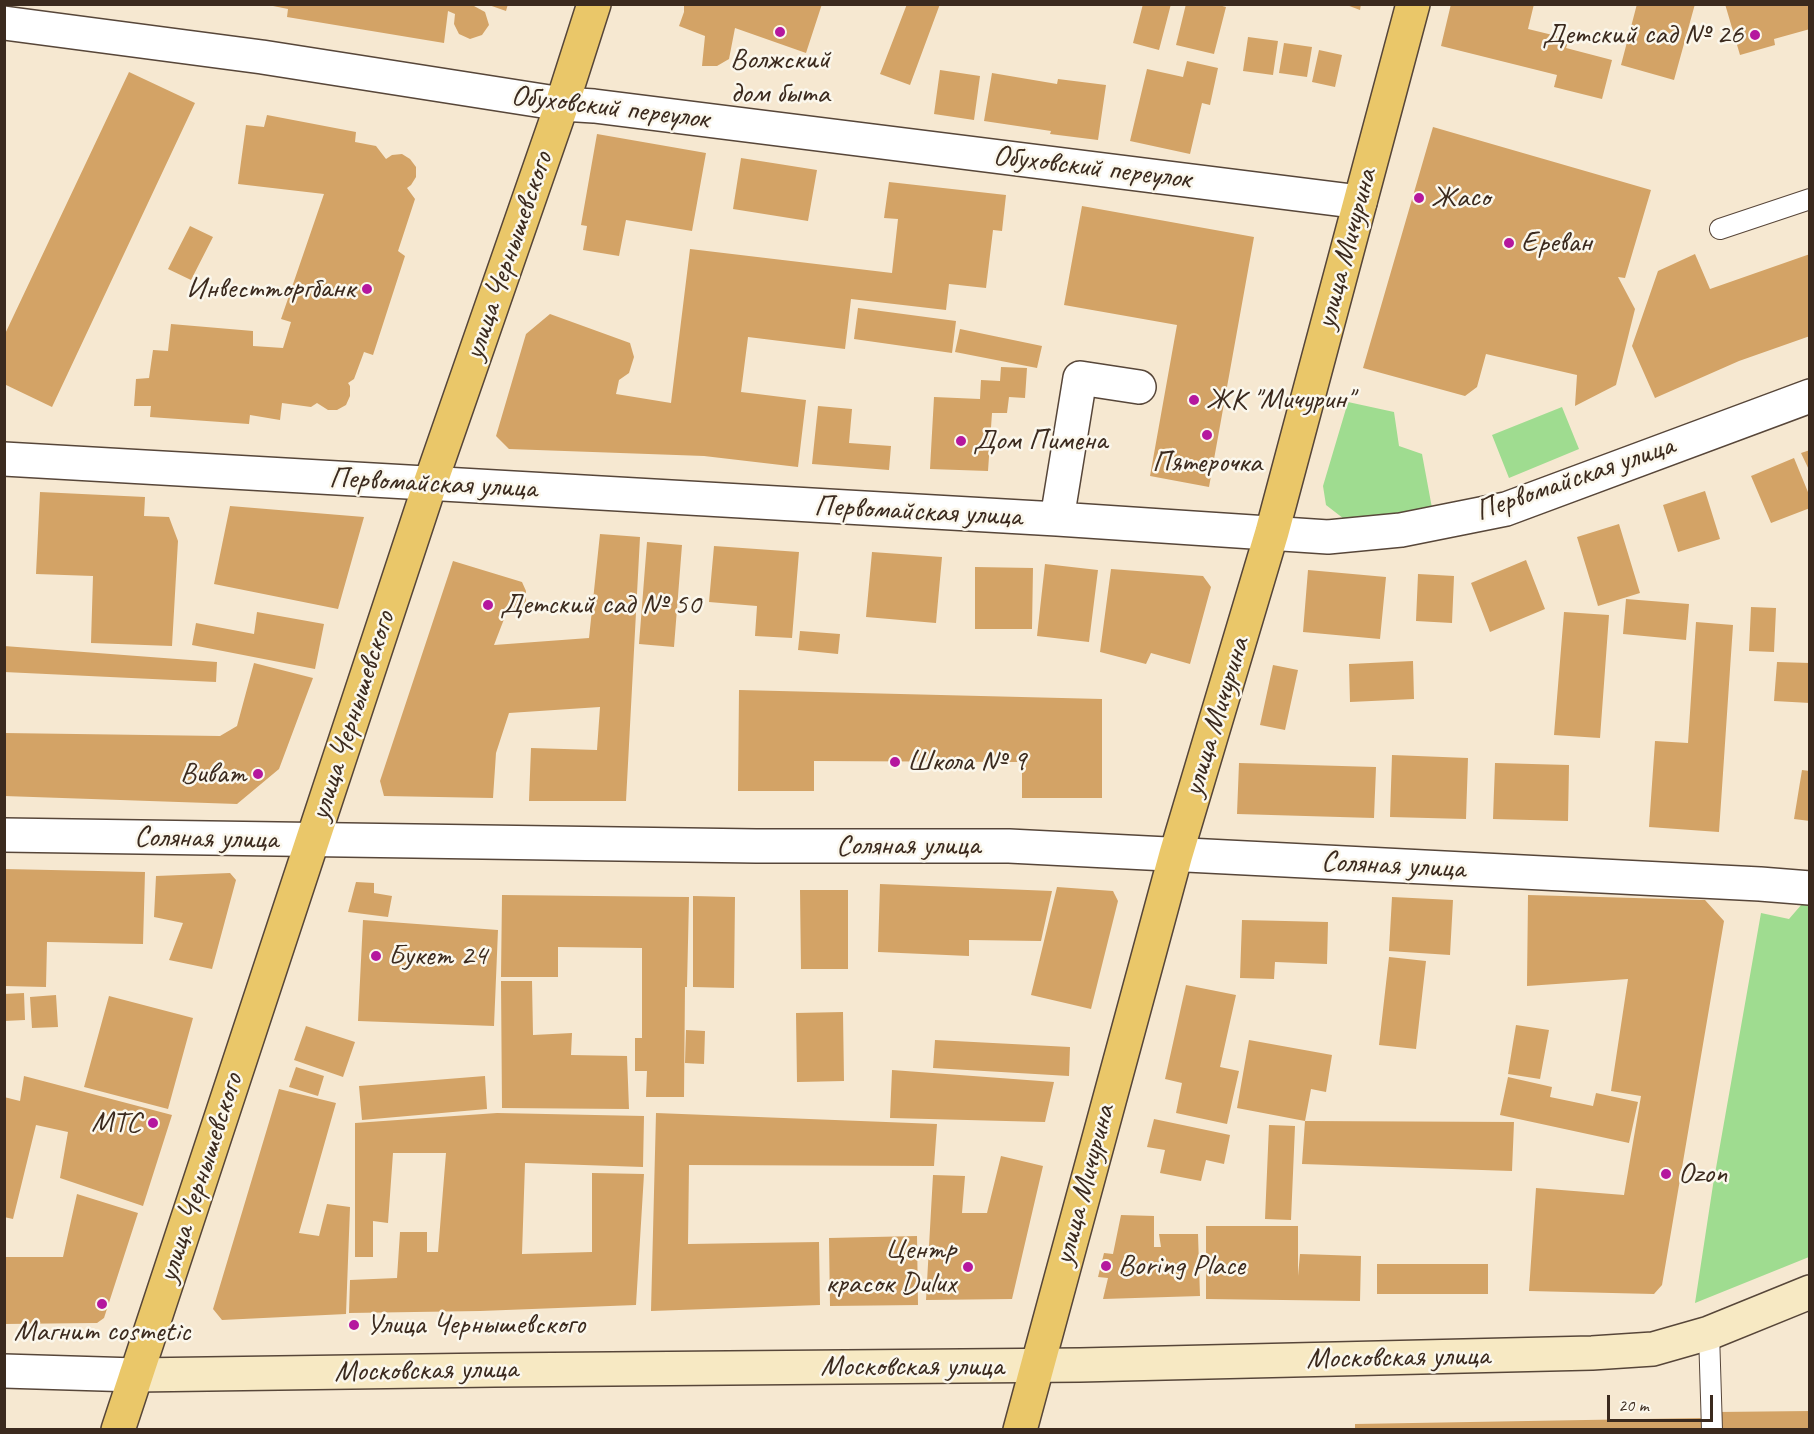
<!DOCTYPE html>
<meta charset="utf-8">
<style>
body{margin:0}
#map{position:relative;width:1814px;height:1434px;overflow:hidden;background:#f6e8d1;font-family:Caveat,sans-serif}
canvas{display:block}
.frame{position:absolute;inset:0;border:6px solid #3b2a1e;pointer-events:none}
.scale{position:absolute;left:1607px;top:1395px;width:106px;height:27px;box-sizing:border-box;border:3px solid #3b2a1e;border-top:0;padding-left:8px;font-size:18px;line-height:21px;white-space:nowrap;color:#3b2a1e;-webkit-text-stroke:4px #fbf7ec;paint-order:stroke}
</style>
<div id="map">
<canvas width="1814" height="1434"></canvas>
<div class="frame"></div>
<div class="scale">20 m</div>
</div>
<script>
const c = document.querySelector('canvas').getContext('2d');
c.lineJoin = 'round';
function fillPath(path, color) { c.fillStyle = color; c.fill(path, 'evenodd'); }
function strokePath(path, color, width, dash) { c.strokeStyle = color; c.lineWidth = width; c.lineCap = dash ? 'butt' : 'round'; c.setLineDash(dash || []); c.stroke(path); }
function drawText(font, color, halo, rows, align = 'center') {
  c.font = font + ' Caveat,sans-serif'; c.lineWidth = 5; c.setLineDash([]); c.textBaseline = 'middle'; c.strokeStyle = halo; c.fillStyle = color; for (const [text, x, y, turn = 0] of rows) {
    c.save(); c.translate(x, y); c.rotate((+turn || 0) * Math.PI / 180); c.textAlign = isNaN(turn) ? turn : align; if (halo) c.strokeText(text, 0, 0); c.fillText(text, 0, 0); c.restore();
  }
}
fillPath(new Path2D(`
 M1348 402 1394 412 1399 446 1422 454 1432 508 1390 521 1348 522 1326 505 1323 486Z
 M1562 407 1579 449 1509 478 1492 435Z
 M1808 897H1809V1257L1695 1303 1713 1185 1761 913 1789 919Z`), '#9fdc90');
fillPath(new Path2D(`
 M263 4H465L474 6 485 12 489 25 482 35 470 39 459 34 454 24 455 14 448 11 444 43 287 17 288 9Z
 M486 4H508L506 11Z
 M684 4H822L806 53 735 28 729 59 717 66H702L705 36 679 26 684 12Z
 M907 4H940L910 85 880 74Z
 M1143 4H1171L1159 50 1133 43Z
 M1186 4H1215L1226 7 1214 54 1176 45Z
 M1344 4H1361L1360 10Z
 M1451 4H1534L1528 29 1569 39 1566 48 1612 60 1602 99 1554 87 1557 75 1441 46Z
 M1637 4H1695L1674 80 1621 65Z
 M1725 4H1810V29L1774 39 1775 45 1740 55Z
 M1248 37 1278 41 1273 75 1243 71Z
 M1284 43 1312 47 1307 77 1279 73Z
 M1319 50 1342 55 1335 87 1312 82Z
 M1187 61 1218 68 1210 105 1202 103 1190 154 1130 141 1147 69 1183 77Z
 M940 70 980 76 974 120 934 114Z
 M129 72 195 103 52 407 4 384V336Z
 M992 73 1057 84 1058 79 1106 85 1098 140 1050 134 1051 131 984 121Z
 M267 115 356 132 355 142 376 146 386 159 392 155 402 154 410 159 416 167V177L411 185 407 188 415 199 398 251 405 256 373 355 364 352 354 379 348 383 350 386V396L346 405 337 410H328L317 403 311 407 282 403 280 420 250 415 249 424 150 417 151 406H134L136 379 149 378 153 350 168 351 171 324 253 331V346L283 348 291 322 281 319 324 194 238 184 246 125 264 127Z
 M1433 127 1651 190 1625 278 1618 277 1635 309 1616 385 1575 406 1577 375 1486 354 1477 387 1465 396 1363 368Z
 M597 134 706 153 692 231 626 220 619 256 583 250 587 226 581 225Z
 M741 158 817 170 808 221 733 209Z
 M889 182 1006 195 1002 231 993 230 986 288 949 284 946 310 851 299 845 349 748 337 741 392 806 400 798 467 704 456 509 449 496 436 526 334 550 314 630 343 634 357 629 373 619 380 616 394 671 403 690 249 892 273 898 219 884 218Z
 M1082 206 1254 237 1209 487 1150 476 1177 325 1064 305Z
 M190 226 213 237 191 280 168 269Z
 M1695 254 1710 289 1810 254V336L1739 361 1655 398 1632 346 1658 271Z
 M858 308 956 321 952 353 854 339Z
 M960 329 1042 346 1037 368 955 352Z
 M1001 367 1027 368 1025 398 1009 397 1007 413H992L988 471 930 469 934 397 980 399 981 380 1000 381Z
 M818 406 852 409 849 443 891 446 889 470 812 464Z
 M1810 450V472L1801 453Z
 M1794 458 1810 497V508L1771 523 1751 476Z
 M1705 491 1720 539 1678 552 1663 505Z
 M40 492 145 497 144 516 169 517 178 541 172 646 91 643 93 576 36 574Z
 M230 506 364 517 338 609 214 584Z
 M1619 524 1640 593 1598 606 1577 537Z
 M600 534 640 537 626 801H529L531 748 597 750 600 707 509 713 496 753 493 798 384 796 380 781 453 561 522 582 526 591V604L518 614H506L494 645 589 638Z
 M647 542 682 545 674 647 639 644Z
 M714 546 799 552 792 638 755 636 757 606 709 602Z
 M872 552 942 557 936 623 866 617Z
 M1526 560 1545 609 1490 632 1471 583Z
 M1045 564 1098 570 1089 642 1037 636Z
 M975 567 1033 568 1032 629H975Z
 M1111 569 1203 576 1211 587 1190 664 1151 653 1146 664 1100 652Z
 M1308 570 1386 577 1380 639 1303 632Z
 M1418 574 1454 576 1452 623 1416 621Z
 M1626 599 1689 604 1686 640 1623 634Z
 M1751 607 1776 608 1774 652 1749 651Z
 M257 612 324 624 315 669 192 645 196 623 254 634Z
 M1564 612 1609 615 1600 738 1554 735Z
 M1696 622 1733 625 1719 832 1649 827 1655 741 1688 743Z
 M800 631 840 634 838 654 798 650Z
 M4 646 217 662 216 682 4 672Z
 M1413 661 1414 699 1350 702 1349 664Z
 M1777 662 1810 663V703L1774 701Z
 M254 663 313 678 279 769 237 804 4 796V733L220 736 237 726Z
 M1273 665 1298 670 1285 730 1260 725Z
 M739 690 1102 699V798H1022V762L814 761V791H738Z
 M1392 755 1468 758 1466 819 1390 817Z
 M1239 763 1376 767 1374 818 1237 814Z
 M1495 763 1569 765 1568 821 1493 819Z
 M1802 770 1810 771V821L1794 819Z
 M4 869 145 872 143 944 47 942 46 987 4 986Z
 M230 873 236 880 212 969 169 960 183 923 154 917 156 876Z
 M356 882 374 883V893L392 896 388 917 348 912Z
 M880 884 1052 891 1041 941 969 940V956L878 952Z
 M1057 887 1113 891 1118 901 1091 1009 1031 995Z
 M800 890H848V969H801Z
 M502 895 689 897 687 987H685L684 1097H646L647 1071H635V1038H642V948L558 947V977H501Z
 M1528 895 1705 900 1724 921 1662 1285 1654 1294 1529 1291 1536 1188 1624 1195 1641 1096 1611 1091 1628 979 1527 986Z
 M693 896 735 897 734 988 693 987Z
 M1392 897 1453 900 1450 955 1389 951Z
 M363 920 498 930 494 1026 358 1021Z
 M1242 920 1328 922 1327 964 1275 962 1274 979 1240 978Z
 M1389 957 1426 961 1416 1049 1379 1045Z
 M501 981H532L533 1035 572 1033 571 1055 627 1056 629 1109 502 1108Z
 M1186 985 1236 995 1220 1067 1239 1071 1227 1124 1176 1113 1182 1083 1165 1079Z
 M24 993 25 1020 4 1021V994Z
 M56 995 58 1027 32 1028 30 997Z
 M109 996 193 1018 168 1109 84 1087Z
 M843 1012 844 1081 797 1082 796 1013Z
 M1516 1025 1549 1030 1540 1079 1508 1074Z
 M306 1026 355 1042 343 1077 294 1060Z
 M686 1030 705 1031 704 1064 685 1063Z
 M935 1040 1070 1047 1069 1076 933 1068Z
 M1249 1040 1332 1055 1326 1092 1311 1089 1305 1121 1237 1108Z
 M296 1067 324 1076 318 1096 289 1087Z
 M892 1070 1054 1082 1045 1122 890 1118Z
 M24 1076 172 1115 143 1206 60 1178 68 1132 36 1125 13 1219 4 1217V1097L20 1101Z
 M485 1076 487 1109 362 1120 359 1086Z
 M1508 1077 1552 1087 1550 1097 1593 1106 1596 1093 1638 1102 1629 1143 1500 1115Z
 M279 1089 336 1103 299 1233 319 1236 327 1204 350 1207 346 1314 222 1320 213 1309Z
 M497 1113 644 1116 643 1167 525 1163 522 1254 592 1252V1173L644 1174 636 1305 480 1311 349 1313 350 1280 397 1278 400 1232H427V1252H438L446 1153H393L388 1223 373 1221V1257H355V1123Z
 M656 1113 937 1124 934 1166 689 1165 688 1244 819 1242 820 1305 651 1311Z
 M1154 1119 1230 1135 1224 1164 1206 1160 1201 1181 1160 1173 1165 1150 1147 1147Z
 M1305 1121 1514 1122 1512 1171 1302 1164Z
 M1269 1125 1295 1126 1291 1220 1265 1219Z
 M1001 1156 1043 1166 1012 1299 926 1300 933 1175 965 1176 962 1213H987Z
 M77 1194 138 1213 104 1318 97 1323 4 1324V1257H63Z
 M1121 1215 1154 1216V1247H1161L1159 1234H1198L1200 1296 1103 1299 1108 1278 1098 1277 1104 1253 1113 1254Z
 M1206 1226H1298V1276L1300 1254 1361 1256 1360 1301 1206 1299Z
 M917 1236 918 1305 830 1306 829 1238Z
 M1377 1264H1488V1294H1377Z
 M1810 1411V1430H1717V1412Z
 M1701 1418V1430H1355V1424Z`), '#d3a366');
const lane = new Path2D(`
 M1720 229 1810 199
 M1709 1333 1712 1430`);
const street = new Path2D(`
 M4 23 262 57 562 104 594 106 1360 202
 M4 459 1057 519 1328 537 1401 530 1506 509 1810 396
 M1057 519 1080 378 1139 387
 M4 835 756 846H1009L1760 884 1810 888
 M4 1371 136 1375`);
const secondary = new Path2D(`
 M136 1375 494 1370 1080 1365 1592 1353 1653 1349 1709 1333 1810 1292`);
const primary = new Path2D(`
 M118 1430 430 484 562 104 594 4
 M1020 1430 1176 854 1272 532 1413 4`);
strokePath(lane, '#574639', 22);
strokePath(street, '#574639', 36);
strokePath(secondary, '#574639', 36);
strokePath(primary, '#574639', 36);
strokePath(lane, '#fff', 20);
strokePath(street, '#fff', 33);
strokePath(secondary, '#f7e9c3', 33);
strokePath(primary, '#eac769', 33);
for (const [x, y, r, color] of [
 [780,32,6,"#b5179e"],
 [1755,35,6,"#b5179e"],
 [1419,198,6,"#b5179e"],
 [1509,243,6,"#b5179e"],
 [367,289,6,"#b5179e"],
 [1194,400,6,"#b5179e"],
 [1207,435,6,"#b5179e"],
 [961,441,6,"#b5179e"],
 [488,605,6,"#b5179e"],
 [895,762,6,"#b5179e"],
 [258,774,6,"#b5179e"],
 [376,956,6,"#b5179e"],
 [153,1123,6,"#b5179e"],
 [1666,1174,6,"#b5179e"],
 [1106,1266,6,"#b5179e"],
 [968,1267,6,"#b5179e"],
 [102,1304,6,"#b5179e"],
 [354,1325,6,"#b5179e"]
]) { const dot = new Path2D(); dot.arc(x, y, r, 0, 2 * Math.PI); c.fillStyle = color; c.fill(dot); strokePath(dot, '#fbf7ec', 2); }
drawText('30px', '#3b2a1e', '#fbf7ec', [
 ["Детский сад № 26",1743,35,"right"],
 ["Волжский",780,60,"center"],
 ["дом быта",780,94,"center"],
 ["Жасо",1431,198],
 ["Ереван",1521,243],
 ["Инвестторгбанк",355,289,"right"],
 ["ЖК \"Мичурин\"",1206,400],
 ["Дом Пимена",973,441],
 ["Пятерочка",1207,463,"center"],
 ["Детский сад № 50",500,605],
 ["Школа № 9",907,762],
 ["Виват",246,774,"right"],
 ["Букет 24",388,956],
 ["МТС",141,1123,"right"],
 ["Ozon",1678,1174],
 ["Центр",956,1250,"right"],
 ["красок Dulux",956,1284,"right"],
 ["Boring Place",1118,1266],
 ["Улица Чернышевского",366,1325],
 ["Магнит cosmetic",102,1332,"center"]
], 'left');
drawText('30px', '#3b2a1e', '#fbf7ec', [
 ["Обуховский переулок",610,108,7],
 ["Обуховский переулок",1092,168,7],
 ["улица Мичурина",1347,249,-75],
 ["улица Чернышевского",509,256,-71],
 ["Первомайская улица",1575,479,-19],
 ["Первомайская улица",433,484,3],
 ["Первомайская улица",918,512,3],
 ["улица Чернышевского",353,716,-72],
 ["улица Мичурина",1217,717,-73],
 ["Соляная улица",206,839,1],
 ["Соляная улица",908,846],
 ["Соляная улица",1393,866,3],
 ["улица Чернышевского",201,1178,-72],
 ["улица Мичурина",1085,1185,-75],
 ["Московская улица",1398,1358,-1],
 ["Московская улица",912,1367],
 ["Московская улица",426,1371,-1]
]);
</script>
